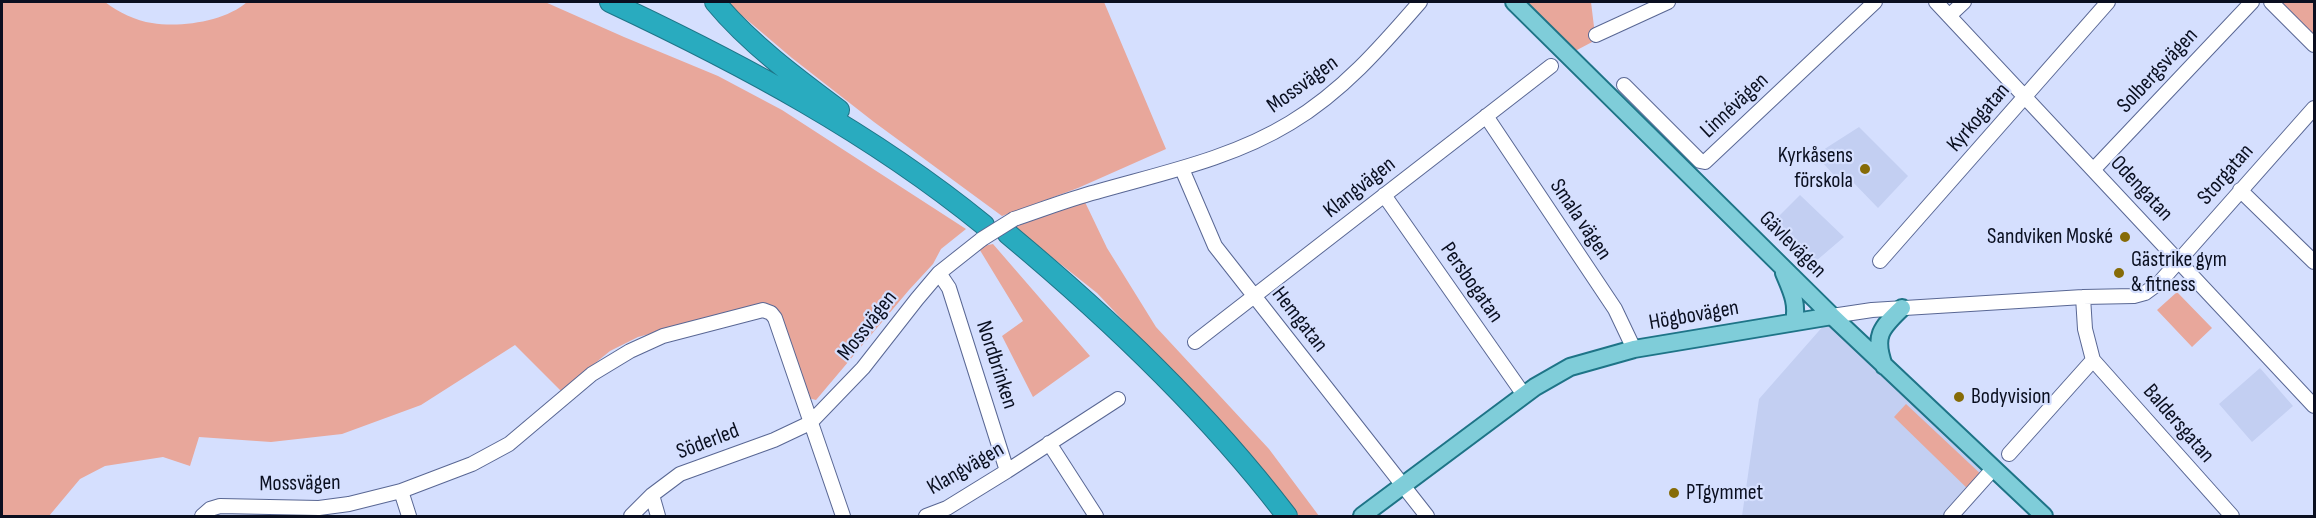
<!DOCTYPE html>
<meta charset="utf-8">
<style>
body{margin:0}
#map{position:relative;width:2316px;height:518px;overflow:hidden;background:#d5dffe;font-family:"Sofia Sans Condensed",sans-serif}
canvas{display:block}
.frame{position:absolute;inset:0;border:3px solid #0a0f20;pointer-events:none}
</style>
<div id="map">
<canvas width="2316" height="518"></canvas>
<div class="frame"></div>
</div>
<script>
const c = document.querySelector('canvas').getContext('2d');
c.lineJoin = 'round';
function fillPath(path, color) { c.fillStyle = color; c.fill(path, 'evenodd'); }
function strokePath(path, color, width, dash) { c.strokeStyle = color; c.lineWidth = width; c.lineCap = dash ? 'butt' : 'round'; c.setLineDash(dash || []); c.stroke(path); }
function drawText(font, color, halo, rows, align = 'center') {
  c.font = font + ' "Sofia Sans Condensed",sans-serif'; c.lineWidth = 4.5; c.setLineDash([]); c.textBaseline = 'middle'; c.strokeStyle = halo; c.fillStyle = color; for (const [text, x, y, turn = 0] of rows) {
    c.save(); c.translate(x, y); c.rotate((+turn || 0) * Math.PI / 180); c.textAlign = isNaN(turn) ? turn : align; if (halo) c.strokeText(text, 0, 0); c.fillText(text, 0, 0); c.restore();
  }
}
fillPath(new Path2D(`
 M1859 127 1908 176 1878 208 1849 178 1842 184 1822 162 1823 150Z
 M1800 195 1844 237 1809 267 1767 228Z
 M1832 316 1993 469 1951 516H1742L1759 399Z
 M2260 368 2293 406 2252 442 2219 404Z`), '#c3cff2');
fillPath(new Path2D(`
 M2 2H105C118 12 136 21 152 23 181 28 226 21 247 2H545L624 37 718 76 782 110 966 229 941 249 933 264 909 290 816 400 804 397 776 311 769 305 755 306 638 337 610 351 561 391 515 345 421 405 342 434 271 442 199 437 190 466 163 457 105 466 80 479 49 516H2Z
 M726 2H1104L1166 149 1078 188 1002 216 874 122 792 58Z
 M1514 2H1591L1595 35 1594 41 1577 50 1565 52Z
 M2271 2H2314V45Z
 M1085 202 1107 248 1156 327 1269 449 1319 516H1299L1218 421 1097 293 1014 227Z
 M993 244 1090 356 1033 397 1002 336 1023 321 978 247Z
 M2177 292 2212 328 2192 347 2157 310Z
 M1906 404 1985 478 1972 493 1894 417Z`), '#e8a79b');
const minor = new Path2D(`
 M1936 2 2314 406
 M2271 2 2314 45
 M1949 16 1964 2
 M1596 35 1668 2
 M1624 85 1700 161 1705 162 1875 2
 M1486 116 1615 309 1634 349
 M1182 169 1215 246 1427 516
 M2094 169 2252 2
 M2240 190 2314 262
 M1384 195 1524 395
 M1014 219C1041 210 1069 199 1096 192 1162 173 1231 159 1290 123 1342 92 1381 47 1420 2
 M1880 261 2108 2
 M939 273 949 288 1007 471
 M1832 316 1872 310 1970 304 2083 297 2134 296 2145 293 2160 282 2314 108
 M1195 342 1551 66
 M2093 360 2232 516
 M1049 443 1096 516
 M2009 454 2093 360 2085 329 2083 297
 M401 491 409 516
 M652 495 658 516
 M202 516 210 509 220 506 319 508 349 504 401 491 472 464 509 444 592 374 630 351 663 336 763 310 771 313 775 318 843 516
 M631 516 652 495 680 474 774 440 810 423 863 368 917 299 939 273 982 239
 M926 516 947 508 1007 471 1118 399
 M1951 516 1993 469`);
const major = new Path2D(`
 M1514 2 1832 316 2044 516
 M1784 273C1791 290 1798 303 1794 321
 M1884 366C1873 336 1881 328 1902 308
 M1362 516 1535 387 1570 367 1634 349 1832 316`);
const highway = new Path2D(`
 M610 2C742 64 871 133 984 225
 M715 2C749 43 796 78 839 110
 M1008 234C1110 319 1207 411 1287 516`);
strokePath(minor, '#596794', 16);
strokePath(major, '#1e7487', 20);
strokePath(highway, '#1e7487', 22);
strokePath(minor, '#fff', 14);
strokePath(major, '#7fcdd9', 16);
strokePath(highway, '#29abbf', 20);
const minorBridge = new Path2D(`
 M982 239 1014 219`);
strokePath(minorBridge, '#596794', 16, []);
strokePath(minorBridge, '#fff', 14);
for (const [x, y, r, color] of [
 [1865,169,6,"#866b07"],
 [2125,237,6,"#866b07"],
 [2119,273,6,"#866b07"],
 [1959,397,6,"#866b07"],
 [1674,493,6,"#866b07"]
]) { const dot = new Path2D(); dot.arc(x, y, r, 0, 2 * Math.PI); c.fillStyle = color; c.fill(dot); strokePath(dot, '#d5dffe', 2); }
drawText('22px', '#0a0f20', '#d5dffe', [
 ["Solbergsvägen",2158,71,-47],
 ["Mossvägen",1303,85,-36],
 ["Linnévägen",1735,106,-43],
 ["Kyrkogatan",1979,118,-49],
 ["Storgatan",2226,175,-49],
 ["Klangvägen",1360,188,-38],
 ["Odengatan",2141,189,47],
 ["Smala vägen",1580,220,56],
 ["Gävlevägen",1792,245,45],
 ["Persbogatan",1471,283,55],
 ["Högbovägen",1694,316,-10],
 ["Hemgatan",1299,320,52],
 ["Mossvägen",868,326,-52],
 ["Nordbrinken",996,365,72],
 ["Baldersgatan",2178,424,49],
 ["Söderled",708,442,-21],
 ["Klangvägen",966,469,-30],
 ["Mossvägen",300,484,-1]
]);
drawText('22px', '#0a0f20', '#d5dffe', [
 ["Kyrkåsens",1853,156,"right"],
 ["förskola",1853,181,"right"],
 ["Sandviken Moské",2113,237,"right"],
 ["Gästrike gym",2131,260],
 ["& fitness",2131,285],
 ["Bodyvision",1971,397],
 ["PTgymmet",1686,493]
], 'left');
</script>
